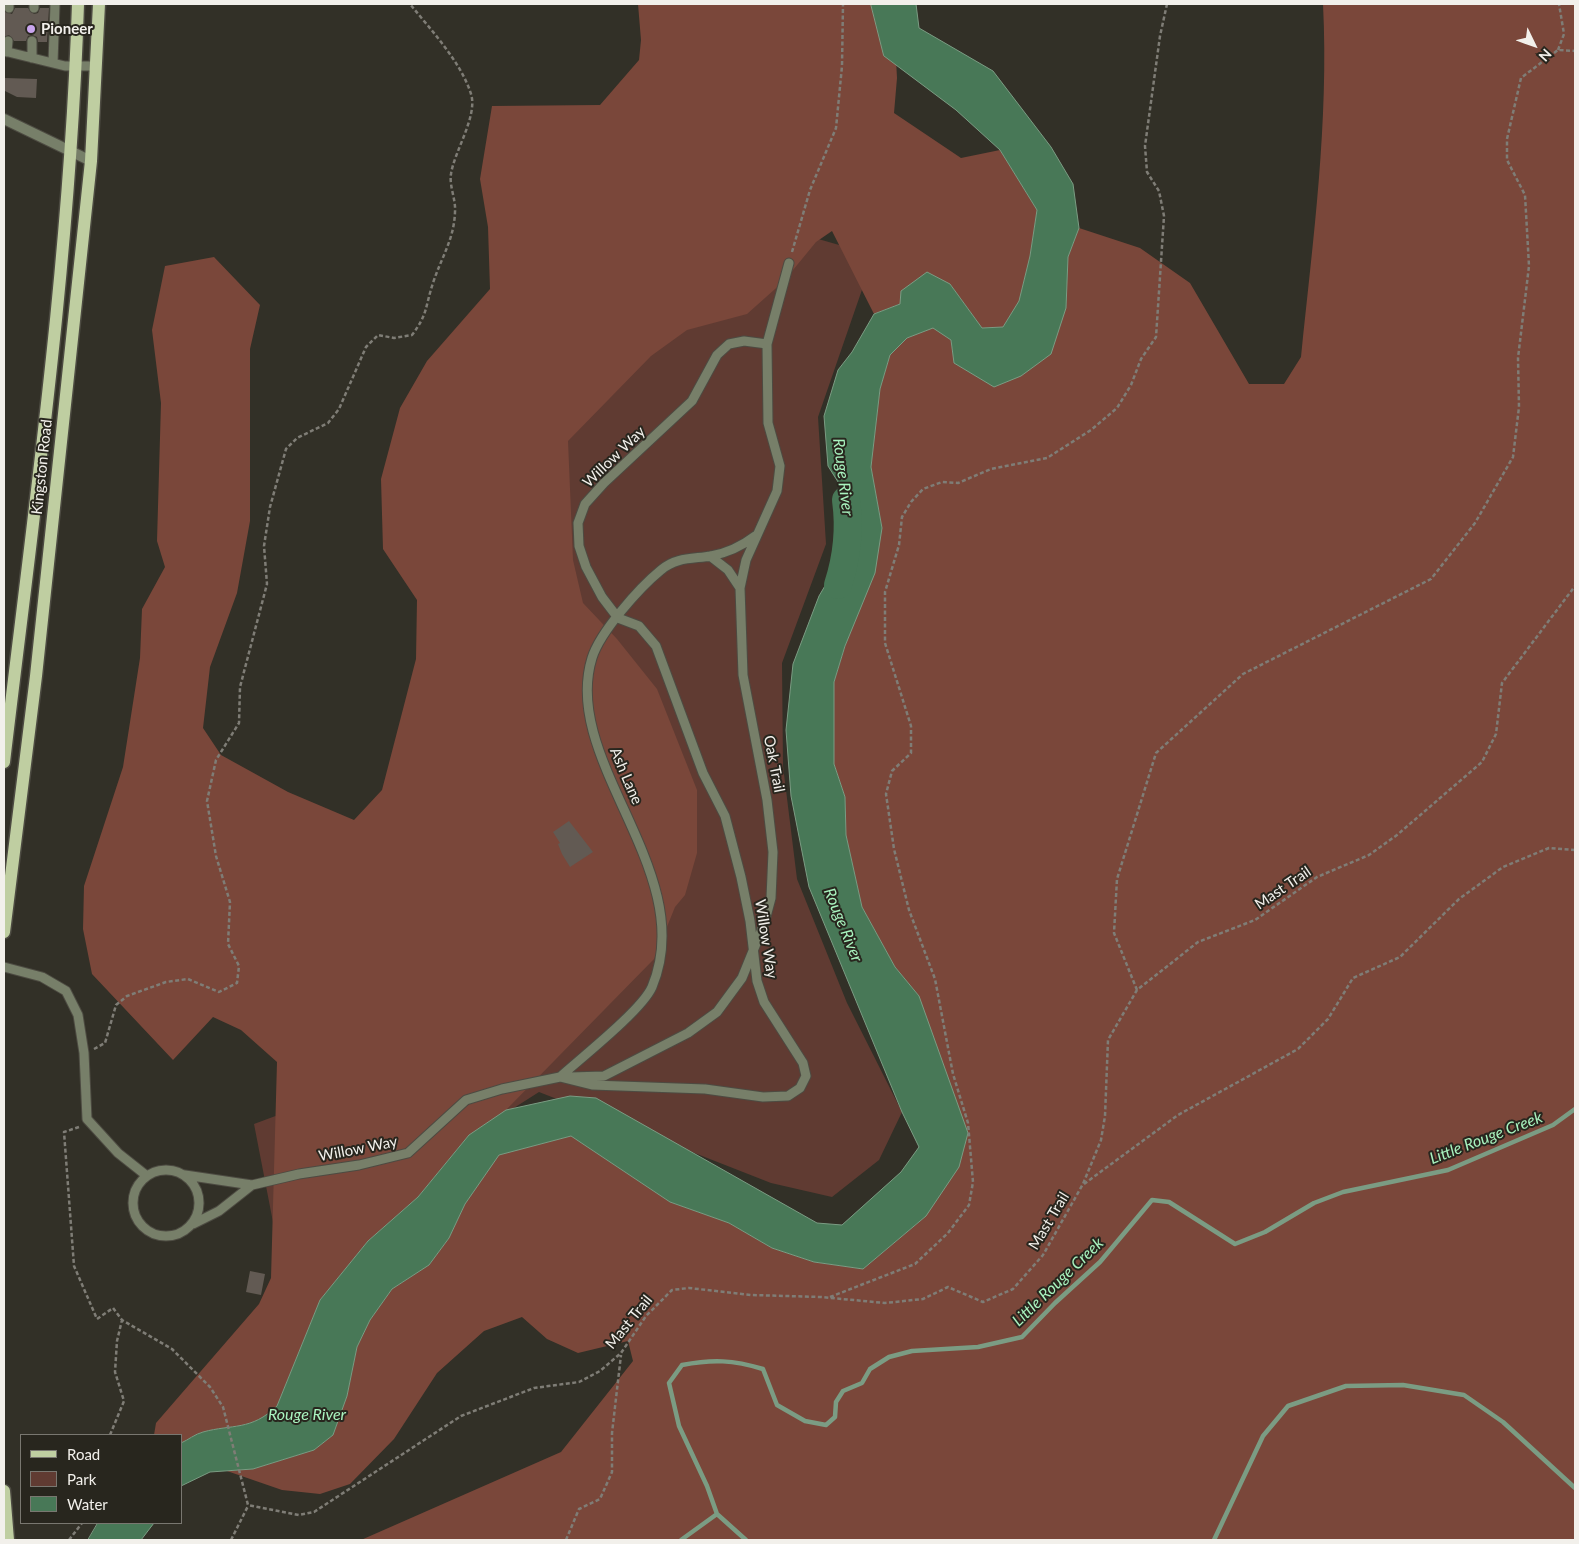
<!DOCTYPE html>
<style>
body{margin:0}
#map{position:relative;width:1579px;height:1544px;overflow:hidden;background:#323027;font-family:Lato,sans-serif}
canvas{display:block}
.frame{position:absolute;inset:0;border:5px solid #f2f0eb;pointer-events:none}
.legend{position:absolute;left:20px;top:1434px;width:162px;height:90px;box-sizing:border-box;background:#28261e;border:1px solid #797770;margin:0;padding:6px 9px;list-style:none;font-size:15px;color:#f2f0eb}
.legend li{display:flex;align-items:center;gap:10px;height:25px}
.legend b{width:25px;border:1px solid #797770}
.north{position:absolute;left:1509px;top:20px;width:50px;height:50px;-webkit-text-stroke:4px #28261e;paint-order:stroke;rotate:132deg;font-size:14px;font-weight:700;line-height:20px;text-align:center;color:#f2f0eb}
.north::after{content:'';display:block;margin:auto;width:18px;height:22px;background:#f2f0eb;clip-path:polygon(50% 0,100% 100%,50% 72%,0 100%)}
</style>
<div id="map">
<canvas width="1579" height="1544"></canvas>
<div class="frame"></div>
<ul class="legend">
<li><b style="height:6px;background:#bfcea1"></b>Road</li>
<li><b style="height:14px;background:#603b32"></b>Park</li>
<li><b style="height:14px;background:#487857"></b>Water</li>
</ul>
<div class="north">N</div>
</div>
<script>
const c = document.querySelector('canvas').getContext('2d');
c.lineJoin = 'round';
function fillPath(path, color) { c.fillStyle = color; c.fill(path, 'evenodd'); }
function strokePath(path, color, width, dash) { c.strokeStyle = color; c.lineWidth = width; c.lineCap = dash ? 'butt' : 'round'; c.setLineDash(dash || []); c.stroke(path); }
function drawText(font, color, halo, rows, align = 'center') {
  c.font = font + ' Lato,sans-serif'; c.lineWidth = 4; c.setLineDash([]); c.textBaseline = 'middle'; c.strokeStyle = halo; c.fillStyle = color; for (const [text, x, y, turn = 0] of rows) {
    c.save(); c.translate(x, y); c.rotate((+turn || 0) * Math.PI / 180); c.textAlign = isNaN(turn) ? turn : align; if (halo) c.strokeText(text, 0, 0); c.fillText(text, 0, 0); c.restore();
  }
}
fillPath(new Path2D(`
 M766 224 874 255 818 417 826 544 782 663 783 766 797 879 847 1003 902 1112 879 1160 832 1197 771 1183 539 1092 440 1155 290 1310 254 1124 388 1074 547 438Z`), '#603b32');
fillPath(new Path2D(`
 M638 4H893L897 78 894 113 961 158 1000 150 1037 210 1030 256 1019 302 1003 327 982 328 950 284 874 314 832 231 816 242 784 281 747 314 687 330 651 356 568 441 573 560 583 603 617 639 657 689 697 790V853L685 895 675 907 654 959 506 1110 469 1135 418 1197 368 1241 320 1300 277 1406C251 1431 233 1424 203 1432 195 1434 188 1440 181 1443V1435H154L156 1423 259 1304 271 1278 277 1062 241 1030 213 1017 173 1060 92 974 83 929 84 886 123 767 140 658 142 609 165 567 157 541 161 403 152 330 165 266 214 257 260 305 250 349V521L237 593 210 667 203 728 221 755 288 792 354 820 382 790 416 659 417 600 383 549 381 479 400 408 427 361 490 289 488 227 480 179 492 106 600 105 639 60 641 40Z
 M1323 4H1575V1540H361L561 1452 633 1361 628 1341 578 1353 547 1339 522 1317 484 1331 437 1373 394 1439 350 1484 320 1494 282 1490 227 1471 253 1469 314 1450 333 1435 347 1396 357 1347 370 1320 392 1289 429 1265 449 1238 465 1204 498 1155 571 1136 670 1202 729 1223 772 1248 814 1262 863 1269 926 1216 919 996 895 967 862 907 846 835 845 797 834 764V682L882 528 871 467 880 389 890 355 907 338 933 327 951 340 954 363 1066 308 1068 257 1079 228 1140 248 1190 283 1249 384H1284L1301 357C1313 240 1329 122 1323 4Z`), '#7a473a');
const water = new Path2D(`
 M871 4H916L919 28 993 71 1051 147 1073 184 1079 228 1068 257 1066 308 1051 354 1021 376 994 387 954 363 951 340 933 328 907 338 890 355 880 389 871 467 882 528 875 573 845 646 834 682V764L845 797 846 835 862 907 895 967 919 996 968 1133 959 1167 926 1216 863 1269 814 1262 772 1248 729 1223 670 1202 571 1136 499 1155 465 1204 449 1238 429 1265 392 1289 370 1320 357 1347 347 1396 333 1435 314 1450 253 1469 210 1472 181 1486V1443C188 1440 195 1434 203 1432 232 1424 251 1431 277 1406L320 1300 368 1241 418 1197 469 1135 506 1110 570 1096 596 1098 817 1223 842 1225 901 1172 919 1147 902 1112 809 887 791 796 786 730 793 664 819 596 849 545 840 485 828 466 824 416 838 370 852 352 874 314 900 304 901 291 927 272 950 284 982 328 1003 327 1019 301 1030 256 1037 210 1000 150 956 110 884 56Z
 M98 1523H154L141 1540H88Z`);
fillPath(water, '#487857');
strokePath(water, '#7b9c83', 1);
strokePath(new Path2D(`
 M717 1514 746 1540
 M681 1540 717 1514 707 1486 679 1426 669 1383 682 1365C713 1359 733 1360 763 1369L777 1405 805 1421 826 1425 835 1417 836 1402 843 1391 862 1383 870 1369 889 1357 912 1351 978 1347 1022 1337 1055 1303 1100 1262 1152 1200 1169 1202 1235 1244 1265 1232 1314 1203 1343 1192 1448 1170 1553 1125 1575 1109
 M1214 1540 1263 1436 1288 1406 1346 1386 1403 1385 1464 1395 1503 1422 1575 1488`), '#7b9c83', 4.5);
strokePath(new Path2D(`
 M838 585C847 557 850 529 846 500`), '#487857', 28);
fillPath(new Path2D(`
 M15 8H28L34 14 38 13 40 8H49L47 42H38L37 37 32 35 28 36 26 41H14L9 35 4 37V11L12 14Z
 M5 78 37 79 36 98 17 97 5 91Z
 M569 821 593 852 570 867 562 854 558 844 560 843 553 832Z
 M250 1271 265 1274 261 1295 246 1292Z`), '#625a53');
const service = new Path2D(`
 M9 8V4
 M34 8V4
 M32 41V58
 M4 51 65 66H96
 M7 52 8 41
 M53 63 55 4
 M710 556 728 570 740 588
 M4 967 42 977 66 991 78 1015 84 1053 87 1119 118 1153 147 1176
 M560 1077C581 1058 642 1010 652 987 700 873 560 761 592 658 600 632 639 588 661 570 676 557 693 559 711 556 726 553 742 546 755 536
 M571 1077 604 1076 688 1033 717 1012 742 978 764 924 771 898 773 852 767 800 743 675 740 588 746 560 777 491 780 466 768 423 767 344 789 263
 M133 1203a33 33 0 1 1 66 0a33 33 0 1 1-66 0Z
 M185 1175 252 1185 219 1211 193 1224
 M252 1185 299 1174 359 1165 408 1153 466 1100 502 1089 560 1077 592 1085 705 1089 763 1097 788 1096 800 1088 806 1076 803 1063 764 1002 757 981 750 921 741 877 725 816 703 773 656 646 639 626 618 618 602 597 586 567 579 546 578 523 585 504 604 483 692 401 717 355 729 344 744 341 767 344`);
const minor = new Path2D(`
 M4 119 91 161`);
const primary = new Path2D(`
 M4 762C34 510 70 258 78 4
 M4 932 36 676 91 161 99 4
 M4 1491 8 1540`);
strokePath(service, '#4d4b42', 11);
strokePath(minor, '#4d4b42', 12);
strokePath(primary, '#4d4b42', 15);
strokePath(new Path2D(`
 M1558 50 1564 34 1559 4
 M792 252 810 190 836 128 842 66 843 4
 M1137 990 1114 933 1117 879 1156 753 1243 674 1431 579 1475 523 1513 457 1519 407 1518 358 1529 266 1525 195 1507 160V139L1521 78 1558 50 1575 51
 M94 1049 105 1043 116 1005 127 996 166 982 188 979 219 992 237 983 239 966 228 944 230 902 216 856 207 801 216 760 239 723 240 687 267 584 264 546 270 507 286 449 297 438 328 423 339 409 366 347 378 335 394 338 412 335C428 314 425 307 433 283 441 258 454 240 455 212 456 199 449 186 451 174 454 152 478 116 471 94 461 62 431 30 410 4
 M79 1127 64 1132 74 1266 97 1319 113 1308 122 1320 172 1349 210 1387 223 1407 248 1505 299 1515 314 1512 461 1416 534 1388 579 1382 600 1371 621 1353 646 1316 672 1290 689 1288 751 1295 821 1297 885 1303 923 1299 948 1287 983 1302 1013 1289 1043 1255 1083 1184 1101 1140 1105 1116 1108 1040 1137 990 1198 942 1255 920 1317 877 1369 855 1397 835 1482 762 1496 734 1502 683 1575 586
 M1084 1184 1178 1115 1298 1049 1328 1019 1353 978 1400 957 1459 899 1503 867 1549 848 1575 850
 M830 1297 915 1264 948 1233 969 1205 973 1182 968 1123 953 1074 935 979 909 910 894 849 886 794 892 771 911 753V726L885 643V592L899 545 902 517 911 502 923 489 942 482 958 483 991 469 1047 458 1091 430 1117 408 1131 385 1141 359 1156 337 1164 216 1159 191 1147 172 1145 146 1160 36 1167 4
 M110 1435 124 1401 115 1372 117 1341 122 1320
 M69 1540 82 1523
 M231 1540 248 1506
 M566 1540 579 1509 600 1499 612 1472V1433L621 1355`), '#7f7d76', 2.5, [4, 2.5]);
strokePath(service, '#777f69', 9);
strokePath(minor, '#777f69', 10);
strokePath(primary, '#bfcea1', 12);
for (const [x, y, r, color] of [
 [31,29,5,"#c9a5ee"]
]) { const dot = new Path2D(); dot.arc(x, y, r, 0, 2 * Math.PI); c.fillStyle = color; c.fill(dot); strokePath(dot, '#28261e', 2); }
drawText('bold 15px', '#f2f0eb', '#28261e', [
 ["Pioneer",41,29]
], 'left');
drawText('15px', '#f2f0eb', '#28261e', [
 ["Willow Way",614,457,-44],
 ["Kingston Road",42,467,-84],
 ["Oak Trail",774,764,79],
 ["Ash Lane",626,776,67],
 ["Mast Trail",1283,888,-34],
 ["Willow Way",766,939,81],
 ["Willow Way",358,1149,-11],
 ["Mast Trail",1049,1221,-59],
 ["Mast Trail",629,1322,-51]
]);
drawText('italic 16px', '#a9f4bf', '#28261e', [
 ["Rouge River",843,477,83],
 ["Rouge River",843,925,68],
 ["Little Rouge Creek",1486,1138,-21],
 ["Little Rouge Creek",1058,1282,-44],
 ["Rouge River",307,1415]
]);
</script>
